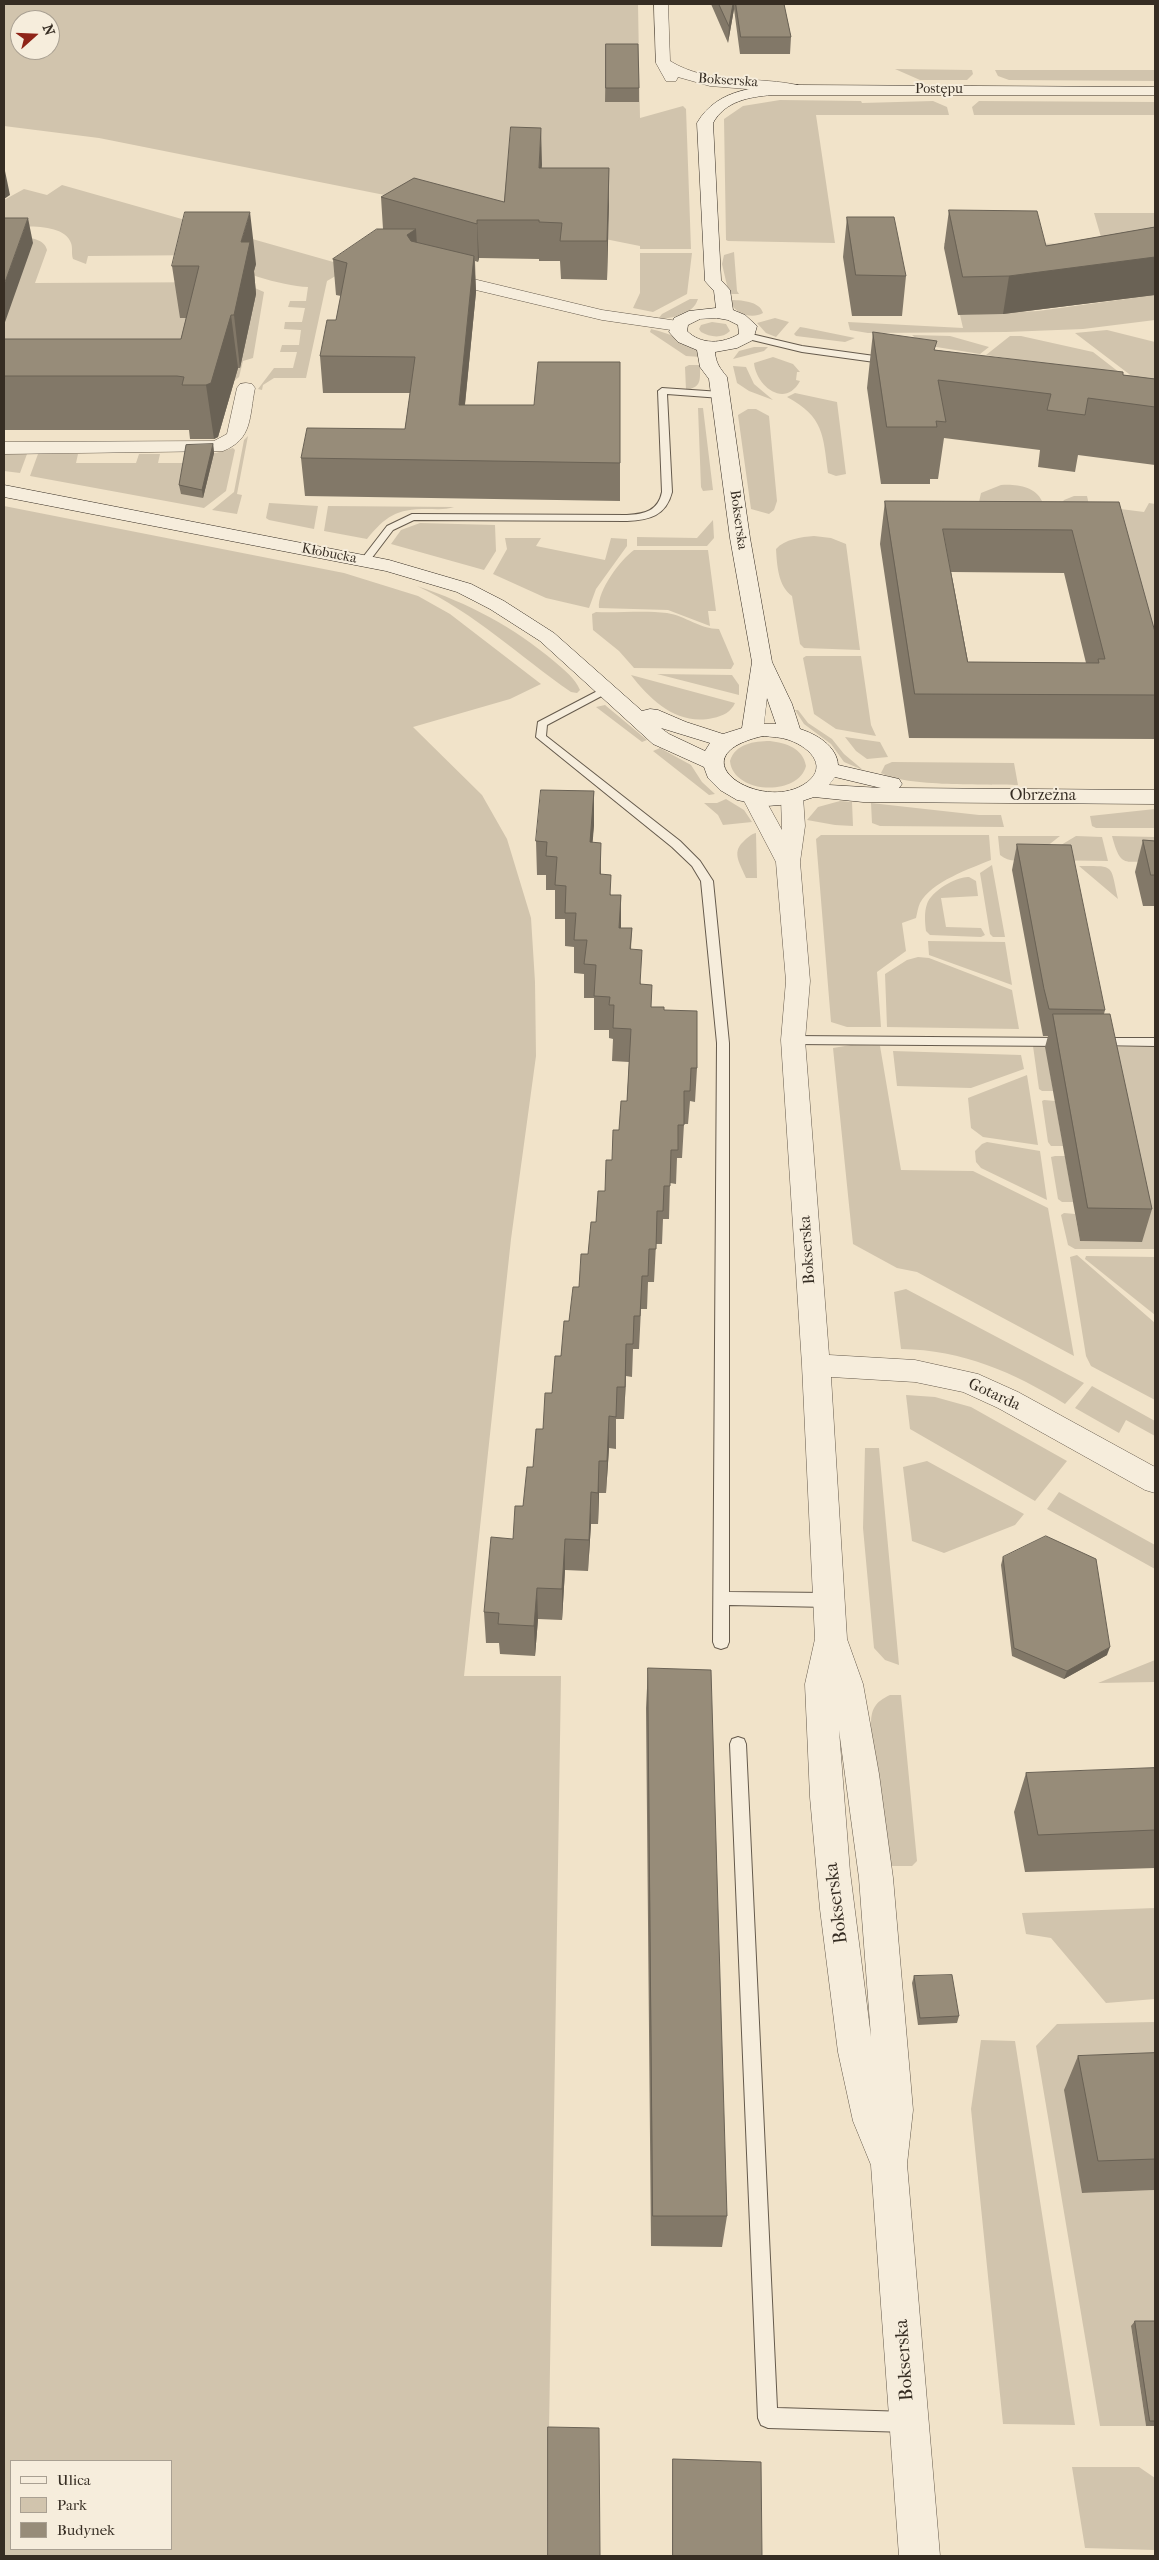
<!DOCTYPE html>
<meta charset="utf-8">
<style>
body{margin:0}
#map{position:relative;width:1159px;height:2560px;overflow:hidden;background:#f1e3c9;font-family:"IM FELL French Canon",serif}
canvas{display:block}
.frame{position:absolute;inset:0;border:5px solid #362d23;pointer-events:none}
.legend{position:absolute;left:10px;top:2460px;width:162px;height:90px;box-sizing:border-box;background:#f6eddc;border:1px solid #a9a092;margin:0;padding:6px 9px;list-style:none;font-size:15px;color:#362d23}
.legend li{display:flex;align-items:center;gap:10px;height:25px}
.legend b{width:25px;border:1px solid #a9a092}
.north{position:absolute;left:10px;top:10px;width:50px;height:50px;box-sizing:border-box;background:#f6eddc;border:1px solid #a9a092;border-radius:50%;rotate:70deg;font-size:14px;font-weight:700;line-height:20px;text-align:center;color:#362d23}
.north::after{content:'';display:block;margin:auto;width:18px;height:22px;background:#8f2418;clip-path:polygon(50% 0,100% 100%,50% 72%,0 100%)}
</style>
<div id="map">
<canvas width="1159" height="2560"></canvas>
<div class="frame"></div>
<ul class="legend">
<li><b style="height:6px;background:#f6eddc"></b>Ulica</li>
<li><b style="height:14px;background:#d1c4ad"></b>Park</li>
<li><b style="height:14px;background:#978c79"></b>Budynek</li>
</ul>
<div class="north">N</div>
</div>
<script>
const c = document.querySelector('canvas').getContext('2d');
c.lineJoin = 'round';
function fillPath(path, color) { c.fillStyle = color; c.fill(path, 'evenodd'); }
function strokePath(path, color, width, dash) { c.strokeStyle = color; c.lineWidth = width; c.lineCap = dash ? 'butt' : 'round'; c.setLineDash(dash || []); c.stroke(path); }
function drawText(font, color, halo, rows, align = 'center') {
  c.font = font + ' "IM FELL French Canon",serif'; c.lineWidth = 4; c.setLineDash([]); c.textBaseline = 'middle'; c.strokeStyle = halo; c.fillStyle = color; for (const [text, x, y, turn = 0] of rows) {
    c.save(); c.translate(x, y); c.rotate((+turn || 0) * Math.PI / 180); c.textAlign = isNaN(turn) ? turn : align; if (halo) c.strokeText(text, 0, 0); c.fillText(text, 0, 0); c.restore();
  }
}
fillPath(new Path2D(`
 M4 4H638L640 118 683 106 686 109 691 249H640V246L99 138 4 126ZM20 20H50V50H20Z
 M895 69 972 70 973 74 967 80H920Z
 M995 70H1155V81L1009 80 998 76Z
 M780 100 861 101 862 103 933 101 947 107 949 115H816L835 243 728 241 726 240 724 119 743 106Z
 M979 101 1155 102V115H974L972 107Z
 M62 185 351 267 327 281 306 378H274L263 385 262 390 258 389 274 368H293L297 352H280L282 345H299L301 330 284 329 285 322H302L305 308 288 307 290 301H306L308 287C281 286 233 271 211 255L88 256 86 264 73 259C71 254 73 248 71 243 64 222 21 227 4 227V200L24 189 47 195Z
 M1094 213H1155V239L1102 248H945L944 243 1103 244Z
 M4 238C16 238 43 234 47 250L35 283 241 282 264 292 253 358 243 361 239 377 230 384 4 381Z
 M734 252 737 291 739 294H729L722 264 724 255Z
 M640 253H692L687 294 653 312 633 308 640 293Z
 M1155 295V320L1083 329 1006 332 868 333 850 330 848 322 963 328 960 315 1038 311Z
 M690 299H698C693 315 672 318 658 319L662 314Z
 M729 300C740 300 760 301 763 313 751 320 734 313 729 300Z
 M775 318 789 322 776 337 766 333 757 323Z
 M712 322 726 324 730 331C722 339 710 337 701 332L699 329 701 325Z
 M800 327 806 328 855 338 845 342 796 336 794 334Z
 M651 329C665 332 697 343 701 357L686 356 650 332Z
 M1107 330 1155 342V381L1133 377 1075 333Z
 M912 335 950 336 989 347 980 354 924 345Z
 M1010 336H1021L1093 352 1124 376 986 355Z
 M754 347H768L764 351 733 359 739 351Z
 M773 357 793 364 800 372H797L796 380 800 381C785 409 756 386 754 363Z
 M689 365H700C700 380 702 387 686 390L685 367Z
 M733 366 746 367 754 384 773 400 749 391 737 383Z
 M795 393 837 402 846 474 836 476 828 473C823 435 824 417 787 397Z
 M698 408H703L713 490 703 491 701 487Z
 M748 409H756L769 416 777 501 774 510 769 514 751 509 738 415Z
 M248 436 237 494 242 495 237 514 212 510 234 492 244 440Z
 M233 448 235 450 226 491 204 508 30 476 38 454H78L76 463H136L139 454H160L158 463H183L185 454 216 453Z
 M4 454H27L20 473 4 471Z
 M1001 485C1016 484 1035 486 1042 501V506L979 502 981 493Z
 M1074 496H1087L1089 505 1144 512 1149 503 1155 504V670L1111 542 1061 504 1064 500Z
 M269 503 318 506 314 529 269 520 266 518Z
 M4 506 344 573 418 596 450 614 541 684 510 699 413 727 482 795 507 839 531 918 535 982 536 1056 511 1239 464 1676H561L547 2556H4ZM11 2461H171V2549H11Z
 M328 506 454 507C446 510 436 509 427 509 396 509 386 516 367 539L324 531Z
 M713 520 714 538 707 546H637V537L697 538Z
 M420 523 495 525 496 551 484 570 391 544 401 530Z
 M814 536 831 538 846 544 860 650 804 648 800 644 792 596C778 586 777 565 776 549 785 539 801 537 814 536Z
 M505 538H541L536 546 605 560 611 538 627 539V546L596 589 589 608 546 598 493 574 507 549Z
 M634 550H708L716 611H708L710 626 668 610 599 608C597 591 621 559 634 550Z
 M417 586C468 603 514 627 555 662 564 670 575 678 580 690L577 693 571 692C519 656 475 613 417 586Z
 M596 612C619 613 644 610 667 613 686 616 700 629 719 629L734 664 731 669 634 668 619 651 593 630 592 614Z
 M806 656H861L871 725 876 736 836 729 814 714 803 658Z
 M657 674 732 675 739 685V695Z
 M631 675 735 703C731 712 723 716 713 718 678 726 651 701 631 675Z
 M605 705 647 740 642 742 596 707Z
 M795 710H798L808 723 832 739 844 754 863 770 844 762 831 744 804 724Z
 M845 737 880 742 888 757 867 759 856 751Z
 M770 741C786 743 803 748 806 766 798 797 733 794 730 761 735 744 754 741 770 741Z
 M660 748 691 765 702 782 715 794 709 795 653 751Z
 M892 762 1014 763 1018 785C987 784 906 787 881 773L885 765Z
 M726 799 744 810 752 822 723 825 718 815 704 803H717Z
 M840 801 852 802 853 826 835 825 807 820 818 807Z
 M871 803 979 815H1001L1004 827 880 826 872 823Z
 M1155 809V828H1096L1092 826 1090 816Z
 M756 833 757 878H746C741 865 731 853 743 842 747 838 751 834 756 833Z
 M821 835H989L991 860C971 868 931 882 920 903 918 907 917 914 916 918L902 923 906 951 877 972 881 1027H847L831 1022 816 839Z
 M998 836H1060C1044 848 1020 871 1000 855Z
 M1076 836 1102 837 1108 861 1036 860Z
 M1112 836 1155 837V861C1124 861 1121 869 1112 836Z
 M992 865 1005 937H993L990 934 980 873Z
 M1079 866C1116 866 1110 864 1118 899Z
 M969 877 976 881 978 896 941 898 946 927 981 928 985 935 981 937 930 935 926 931C925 923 924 912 927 904 931 891 957 876 969 877Z
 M928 941 1005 942 1012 985 929 955Z
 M918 957 929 958 1012 990 1019 1029 887 1027 885 974 907 960Z
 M851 1045 880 1046 901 1170 973 1171 1048 1208 1074 1356 917 1272 897 1268 853 1244 833 1048Z
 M1033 1046 1155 1047V1249H1075L1068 1245 1061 1215 1064 1213 1075 1214 1080 1241 1142 1242 1049 1066 1053 1091H1042L1039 1089Z
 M893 1051 1021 1055 1024 1069 971 1088 897 1086Z
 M1027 1075 1038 1145 983 1137 971 1128 968 1098Z
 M1044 1100 1055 1101 1063 1146H1051L1048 1142 1042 1101Z
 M987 1142 1040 1151 1047 1200 981 1168 976 1162 975 1151 982 1144Z
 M1055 1156H1065L1073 1202H1062L1058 1199 1051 1157Z
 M1077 1255 1155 1323V1400L1091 1366 1086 1356 1070 1257Z
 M1086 1256 1155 1257V1315L1085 1259Z
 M906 1289 1084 1383 1065 1404C1013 1372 963 1350 901 1349L894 1292Z
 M1092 1386 1155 1421V1436L1126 1420 1119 1433 1075 1408Z
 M906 1395 935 1397 971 1407 1067 1461 1035 1501 910 1429Z
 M865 1448H879L899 1665 885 1660 874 1648 863 1528Z
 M927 1461 1024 1514 1015 1525 944 1553 912 1541 903 1467Z
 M1059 1492 1155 1545V1569L1047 1509Z
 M1155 1660V1682L1098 1683Z
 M890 1695H901L917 1861 912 1866H889L868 1725H871C871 1709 875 1702 890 1695Z
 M1155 1908V1999L1106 2003 1051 1938 1026 1934 1022 1913Z
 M1155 2022V2086L1082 2193 1155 2190V2326L1131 2327 1146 2426H1100L1036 2046 1057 2024Z
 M981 2040 1015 2041 1075 2425 1003 2424 971 2109Z
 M1072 2467H1139L1155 2478V2550L1085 2548Z`), '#d1c4ad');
const lane = new Path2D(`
 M747 333 802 346 889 358 893 361 889 364 802 352 744 338V334Z
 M662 388 721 392 725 395 721 398 667 394 672 492C666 516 649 520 627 521L414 520 393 530 368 563 360 561 387 526 412 514 627 515C645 514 658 511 662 492L658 391Z
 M607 686 611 687V691L547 725 546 736 680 841 700 861 713 881 729 1043V1592L828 1593 833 1595 836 1600 833 1605 828 1607 729 1605V1642L727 1647 721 1649 715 1647 713 1642 717 1043 701 881 692 866 672 847 536 737 538 722Z
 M793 1036 1065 1038 1071 1042 1065 1046 793 1044 787 1040Z
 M1097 1038H1155V1046L1093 1045 1091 1042Z
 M738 1737 744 1739 746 1744 777 2408 908 2412 915 2415 918 2422 915 2429 908 2432 768 2428 761 2425 758 2418 730 1744 732 1739Z`);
const street = new Path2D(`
 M654 4H668L670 61C711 86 757 75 802 86L804 89 797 93 710 86 678 77 676 81H666L656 63Z
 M440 271 602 310 678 321 684 322 687 326 684 330 678 331 602 320 434 280 432 276Z
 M246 383 252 384 255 388C249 417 253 439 223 451L4 454V442L214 441 227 434 237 388 240 384Z
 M753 790 761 792 782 830 781 797 784 792 792 790 800 792 803 797 805 826 800 862 810 981 805 1040 829 1355 915 1360 978 1374 1018 1392 1155 1467V1493L1145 1490 998 1408 963 1392 915 1382 831 1377 847 1639 863 1684 879 1774 893 1878 913 2110 907 2164 940 2556H899L871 2165 853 2121 838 2052 820 1909 810 1797 805 1684 815 1639 802 1365 781 1040 786 981 776 862 742 797 745 792ZM839 1730 859 1878 871 2037 850 1872Z`);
const secondary = new Path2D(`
 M797 85 1155 87V95H772C749 97 725 101 713 123L721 280 730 290 733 310 745 315 757 326 753 340 737 348 715 352C716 364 720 368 727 377L750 538 772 662 792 704 800 729C816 734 837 746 838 765L899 779 902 784 899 788 1155 790V804L863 802 814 797 793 804 767 806 737 800 720 790 708 778 704 767 653 744 540 641 490 609 457 592 386 571 4 497V485L389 560 471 584 504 601 554 633 642 711 650 709 658 710 686 722 723 734 742 728 752 662 730 538 709 379 700 367 697 350 678 342 669 332 674 318 689 311 716 308 714 291 705 281 697 123C718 87 760 86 797 85ZM717 318 728 320 738 325 739 334C722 344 701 345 687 331L688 325 700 319ZM767 698 776 724H764ZM661 728 710 743 705 751 669 734ZM763 736C772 737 781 737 789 740 812 748 830 769 803 785 758 812 674 756 763 736ZM835 777 881 788 829 785Z`);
strokePath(lane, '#655a4c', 2);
strokePath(street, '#655a4c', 1);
strokePath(secondary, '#362d23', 1);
fillPath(lane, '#f6eddc');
fillPath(street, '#f6eddc');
fillPath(secondary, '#f6eddc');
fillPath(new Path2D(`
 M711 4H784L791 37 790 54H740L734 9 728 43Z
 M606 44 639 88V102H605Z
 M542 168H609L607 280 561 279 560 261H539V259L479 258 478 262 475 261 476 292 465 405 620 463V501L305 496 301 458 405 429 410 393H323L320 356 336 320 341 296 336 295 333 259 383 229 381 197 504 202Z
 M949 210 1046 246 1155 227V295L1003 314 958 315 944 248Z
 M847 217 906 276 902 316H852L843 257Z
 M256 264 254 271 256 294 240 368H238L218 437 214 439H190L189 430H4V339H181L186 318H180L172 266Z
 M873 332 936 350 1155 379V465L1078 455 1075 472 1038 467 1040 450 944 438 938 479H930V484H881L867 388Z
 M213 444 214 453 203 498 181 494 179 485Z
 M885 501 1119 502 1155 695V739L909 738 880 544ZM951 572 1064 573 1086 663 968 662Z
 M594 791V825L592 842 601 874 611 895H621V928H632L631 949 641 984 651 1007 664 1010 697 1068 695 1102 690 1101 688 1124H684L682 1158H677L676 1184 670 1183 669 1219H663L662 1244H656L654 1282H648L647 1309H641L639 1349H633L632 1377 626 1376 624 1419H616V1449L609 1448 606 1493H599L598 1524H591L588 1571 565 1570 562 1620 538 1619 535 1656 500 1654 499 1643H486L484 1612 513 1539 523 1506 543 1429 569 1321 588 1254 596 1222 605 1191 627 1101 629 1062 612 1061 613 1039 609 1038V1030H594V998H584V974L574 973V947L565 946V919H555V890H546V875H537L536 841Z
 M1143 840 1155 841V906H1143L1135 872Z
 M1017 844 1105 1010 1104 1014 1152 1209 1142 1242 1080 1241 1045 1047 1048 1036H1043L1039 1015 1012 870Z
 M1003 1557 1107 1655 1064 1679 1012 1656 1001 1565Z
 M648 1668 727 2216 722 2247 651 2246 646 1708Z
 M1155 1768V1868L1025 1872 1014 1812 1026 1773Z
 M914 1976 959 2016 957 2023 918 2025 912 1983Z
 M1155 2053V2190L1082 2193 1064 2090 1078 2056Z
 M1135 2321H1155V2426H1146L1131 2326Z
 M673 2459 762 2556H672Z`), '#827868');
fillPath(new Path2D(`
 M733 4H734V9L728 43 729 26Z
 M541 128 542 165 539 205V168Z
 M609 168V206L607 280V241Z
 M4 171H5L10 195 4 199Z
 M250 212 256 264 254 271 256 294 240 368 234 315 241 242Z
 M28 218 33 243 4 325V285Z
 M477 220 479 258 478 262 477 224Z
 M416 229 418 264 407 235Z
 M474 256 476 292 461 443 459 405Z
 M1155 257V295L1003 314 1009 276Z
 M231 315 238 368 218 437 214 439 206 385Z
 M213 444 214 453 203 498 202 490Z
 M594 791V825L590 876V842Z
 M601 843V876L600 874Z
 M621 895V929L619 928Z
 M626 1344V1376L624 1419 625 1387Z
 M609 1416V1448L606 1493 607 1461Z
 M599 1461V1493L598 1524V1493Z
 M591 1492V1524L588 1571 589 1540Z
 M565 1539V1570L562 1620V1589Z
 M537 1588 538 1619 535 1656 534 1626Z
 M1110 1647 1107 1655 1064 1679 1067 1671Z`), '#6a6255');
const building = new Path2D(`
 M719 4H733L729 26Z
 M736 4H784L791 37H741Z
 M606 44H638L639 88H606Z
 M511 127 541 128 539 168H609L607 241H560L562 223 539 222V220H477V224L381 197 414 178 504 202Z
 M949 210 1037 211 1046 246 1155 227V257L1009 276 963 277Z
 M185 212H250L241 242H250L234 315H231L211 383 206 385H182L184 377 177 376H4V339H181L199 266H172Z
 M847 217H894L906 276 856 275Z
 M4 218H28L4 285Z
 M377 229H416L407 235 411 241 474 256 459 405H534L538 362H620V463L301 458 307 428 405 429 415 357 320 356 327 320H336L347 263 333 259Z
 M873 332 937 341 934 350 1123 372V375L1155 379V407L1088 398 1085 415 1047 410 1051 394 938 380 946 422 936 421 937 427H887Z
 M213 444 202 490 179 485 186 445Z
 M885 501 1119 502 1155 632V695L915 694ZM943 529 1072 530 1105 659H1098L1099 663 968 662Z
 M541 790 594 791 590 842 601 843 600 874 611 875 610 895H621L619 928H632L630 949 642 950 640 984 652 985 651 1007H664V1010L697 1011V1068H691L690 1091H684V1125H678V1150H671L670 1186H664L663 1211H657L656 1249H649L648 1276H642L640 1316H634L633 1344H626L625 1387H617L616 1417 609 1416 607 1461H599L598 1493 591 1492 589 1540 565 1539 562 1589 537 1588 534 1626 498 1624 499 1613 484 1612 491 1537 513 1539 515 1506H523L527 1467H533L536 1429H543L545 1393H552L555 1356H561L564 1321H569L573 1287H579L581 1254H588L591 1222H596L598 1191H605L606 1160H612L613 1130H619L621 1101H627L631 1029 613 1028 614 1005H609L610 997 594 996 596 965 584 964 587 940H574L576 913H565L566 886 555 885 557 857 546 856 547 842 536 841Z
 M1143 840 1155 841V875H1151Z
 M1017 844 1071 845 1105 1010 1049 1009 1044 989Z
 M1053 1014H1110L1152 1209 1088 1208Z
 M1046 1536 1096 1559 1110 1647 1067 1671 1014 1648 1003 1557Z
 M648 1668 711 1670 727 2216H653Z
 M1155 1768V1830L1038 1835 1026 1773Z
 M952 1975 959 2016 920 2018 914 1976Z
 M1155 2053V2159L1098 2161 1078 2056Z
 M1135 2321H1155V2421H1150Z
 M548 2427 599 2428 600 2556H548Z
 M673 2459 761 2462 762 2556H673Z`);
fillPath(building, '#978c79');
strokePath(building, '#6a6255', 1);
drawText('14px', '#362d23', '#f6eddc', [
 ["Bokserska",728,81,4],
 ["Postępu",939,90],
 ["Bokserska",738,520,82],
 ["Kłobucka",329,554,11]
]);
drawText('16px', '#362d23', '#f6eddc', [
 ["Obrzeżna",1043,796],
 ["Bokserska",808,1250,-94],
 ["Gotarda",994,1395,25]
]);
drawText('19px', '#362d23', '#f6eddc', [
 ["Bokserska",837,1903,-97],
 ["Bokserska",905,2360,-94]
]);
</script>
